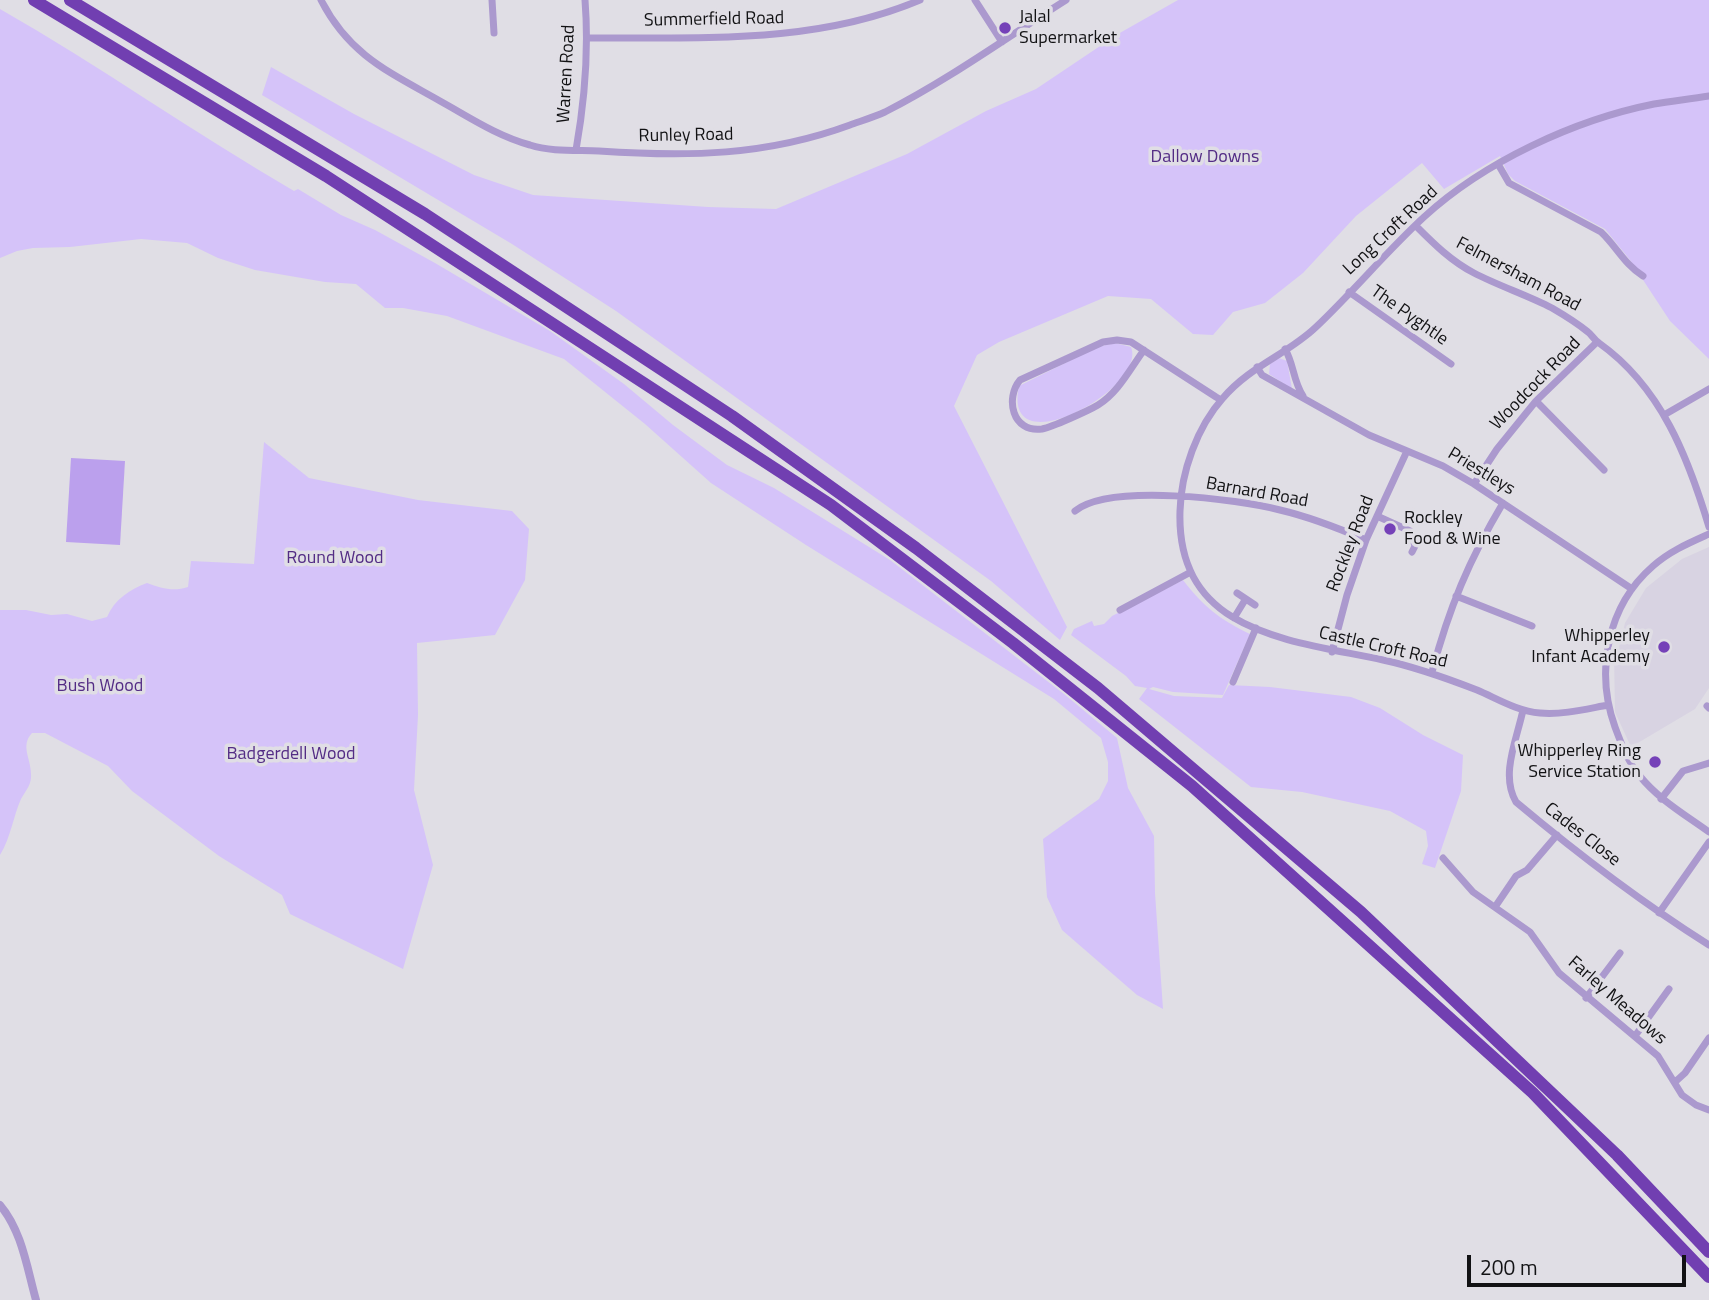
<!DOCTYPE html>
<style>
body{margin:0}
#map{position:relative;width:1709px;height:1300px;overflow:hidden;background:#e0dee5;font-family:"Titillium Web",sans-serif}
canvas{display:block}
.scale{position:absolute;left:1467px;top:1255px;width:219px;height:32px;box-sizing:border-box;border:4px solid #121214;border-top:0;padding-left:9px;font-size:21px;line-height:24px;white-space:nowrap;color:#121214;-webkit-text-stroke:5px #e0dee5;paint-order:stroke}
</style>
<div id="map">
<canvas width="1709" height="1300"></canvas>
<div class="scale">200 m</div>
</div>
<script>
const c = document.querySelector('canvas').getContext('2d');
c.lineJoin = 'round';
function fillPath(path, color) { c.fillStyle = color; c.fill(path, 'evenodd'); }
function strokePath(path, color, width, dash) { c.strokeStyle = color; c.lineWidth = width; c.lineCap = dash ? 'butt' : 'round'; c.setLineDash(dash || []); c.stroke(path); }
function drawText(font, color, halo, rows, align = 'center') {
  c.font = font + ' "Titillium Web",sans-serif'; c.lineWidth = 7; c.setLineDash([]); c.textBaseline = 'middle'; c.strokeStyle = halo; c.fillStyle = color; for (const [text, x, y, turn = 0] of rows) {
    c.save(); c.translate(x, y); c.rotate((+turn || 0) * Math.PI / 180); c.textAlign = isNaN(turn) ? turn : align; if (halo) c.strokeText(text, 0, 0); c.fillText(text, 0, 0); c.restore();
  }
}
fillPath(new Path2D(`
 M1709 547V688L1695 709 1631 747 1615 712 1614 652H1618L1625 623 1646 588 1682 559Z`), '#d8d3e2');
fillPath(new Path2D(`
 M1178 0H1709V359L1670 321 1630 260 1605 229 1515 181 1508 174 1500 156 1444 189 1422 163 1356 216 1303 273 1265 303 1233 312 1213 335 1193 334 1151 299 1108 296 999 342 977 355 954 406 1067 627 1060 640 991 581 616 311 512 244 262 95 271 67 354 114 474 175 533 195 708 207 776 209 907 154 986 111 1036 89 1118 34Z
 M0 9C100 66 194 133 294 191L298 189 341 215 375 230 435 263 550 331 624 384 673 425 727 465 774 488 890 560 1064 694 1117 738 1128 788 1154 836 1155 893 1163 1009 1137 995 1062 930 1047 897 1043 839 1099 799 1108 781V762L1101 738 1054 699 806 545 711 483 645 424 564 359 447 316 403 308H385L356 284 325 282 255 270 218 258 187 243 141 239 70 247 33 248 17 251 0 258Z
 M1115 343 1131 347C1148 388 1001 469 1019 386L1097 347Z
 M1279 358 1287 361 1292 389 1269 374 1270 364Z
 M264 442 309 478 418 500 512 511 529 529 525 580 495 635 417 643 418 715 414 790 433 865 403 969 290 914 282 895 219 856 132 791 108 766 45 733H32C20 746 31 758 31 774 32 784 26 790 21 799 13 817 11 837 0 855V610H26L51 615 67 614 92 621 107 617C114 600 130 589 147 583 161 588 173 592 188 587L191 561 254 564Z
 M1183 580C1204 607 1219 619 1250 634L1223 695 1173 692 1153 687 1149 689 1174 696 1222 698 1229 685 1270 687 1351 697 1380 708 1423 735 1463 755 1461 791 1435 868 1422 864 1428 846 1426 831 1390 811 1302 792 1251 787 1139 699 1147 688 1135 686 1126 676 1071 635 1074 629 1092 621 1094 626 1104 624 1112 616Z`), '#d5c3f9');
fillPath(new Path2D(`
 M71 458 125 461 120 545 66 542Z`), '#bba0ed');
strokePath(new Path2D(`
 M321 0C349 55 389 72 440 101 469 117 497 136 530 145 551 152 577 150 599 151 687 157 766 156 850 125 861 121 874 117 885 112 948 80 1006 38 1066 0
 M492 0 494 33
 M975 0 1002 42
 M588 38C700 37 814 45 920 0
 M576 150C585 99 589 51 585 0
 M1498 164 1509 183 1601 232C1616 246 1625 265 1643 276
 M1416 226C1434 244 1451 261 1474 273 1499 286 1527 295 1552 308 1564 315 1577 323 1588 332 1592 335 1594 340 1599 343 1661 387 1688 457 1709 527
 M1349 292 1451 364
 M1285 349C1294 364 1293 381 1303 396
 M1144 350C1130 369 1118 393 1098 405 1088 411 1052 427 1042 429 1012 433 1005 398 1020 380L1103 342 1117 340 1131 342 1216 397 1221 400
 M1257 367 1262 375 1369 435 1443 466 1474 484 1632 589
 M1536 401 1604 470
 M1664 415 1709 389
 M1474 484 1497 449 1536 401 1597 342
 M1075 511C1110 483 1237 499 1280 510 1310 517 1338 528 1366 540
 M1377 516 1410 531 1415 546 1412 552
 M1709 534C1689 543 1670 551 1653 566 1607 606 1595 671 1615 727 1621 743 1628 762 1639 775 1658 799 1684 814 1709 832
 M1237 593 1255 605
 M1456 596 1532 626
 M1120 610 1189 573
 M1234 618 1245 600
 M1332 652 1347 595 1366 540 1407 451
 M1432 672C1449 608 1469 560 1503 503
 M1233 682 1256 628
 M1608 705C1586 709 1563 715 1540 713 1517 711 1498 699 1477 690 1446 678 1416 667 1383 660 1291 640 1176 634 1180 511 1181 472 1197 427 1223 398 1250 366 1288 354 1316 327 1353 292 1386 252 1424 217 1484 162 1574 120 1654 104 1672 101 1691 99 1709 96
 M1707 706 1709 708
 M1523 710C1517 739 1500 775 1516 802 1578 854 1641 902 1709 945
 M1661 799 1683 771 1709 763
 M1443 858 1473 892 1530 932 1559 973 1658 1056 1682 1095 1696 1105 1709 1110
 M1495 907 1516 876 1527 870 1557 835
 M1659 913 1709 842
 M1586 998 1620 953
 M1635 1036 1669 989
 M1675 1082 1685 1073 1709 1038`), '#ab99ce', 7);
strokePath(new Path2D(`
 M0 1205C22 1231 27 1268 36 1300`), '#ab99ce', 8);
strokePath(new Path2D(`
 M34 0 326 176 831 505 1013 643 1192 786 1533 1093 1709 1277
 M70 0 425 214 732 416 916 548 1098 688 1361 912 1617 1155 1709 1252`), '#713fb1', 12);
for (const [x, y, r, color] of [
 [1005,28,7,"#7541b8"],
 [1390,529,7,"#7541b8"],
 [1664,647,7,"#7541b8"],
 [1655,762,7,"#7541b8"]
]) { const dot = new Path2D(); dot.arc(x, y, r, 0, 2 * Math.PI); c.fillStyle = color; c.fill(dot); strokePath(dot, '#e0dee5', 2.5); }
drawText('18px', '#121214', '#e0dee5', [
 ["Jalal",1019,18],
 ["Supermarket",1019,39],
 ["Rockley",1404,519],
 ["Food & Wine",1404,540],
 ["Whipperley",1650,637,"right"],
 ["Infant Academy",1650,658,"right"],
 ["Whipperley Ring",1641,752,"right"],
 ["Service Station",1641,773,"right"]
], 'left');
drawText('18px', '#121214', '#e0dee5', [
 ["Summerfield Road",714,20,-1],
 ["Warren Road",567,74,-87],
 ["Runley Road",686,136,-1],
 ["Long Croft Road",1391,231,-43],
 ["Felmersham Road",1518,275,28],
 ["The Pyghtle",1409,316,35],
 ["Woodcock Road",1536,384,-46],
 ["Priestleys",1481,472,31],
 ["Barnard Road",1257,493,10],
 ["Rockley Road",1351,544,-69],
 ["Castle Croft Road",1383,648,13],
 ["Cades Close",1582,835,38],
 ["Farley Meadows",1617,1001,41]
]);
drawText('18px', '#532c85', '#e0dee5', [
 ["Dallow Downs",1205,158],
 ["Round Wood",335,559],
 ["Bush Wood",100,687],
 ["Badgerdell Wood",291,755]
]);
</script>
